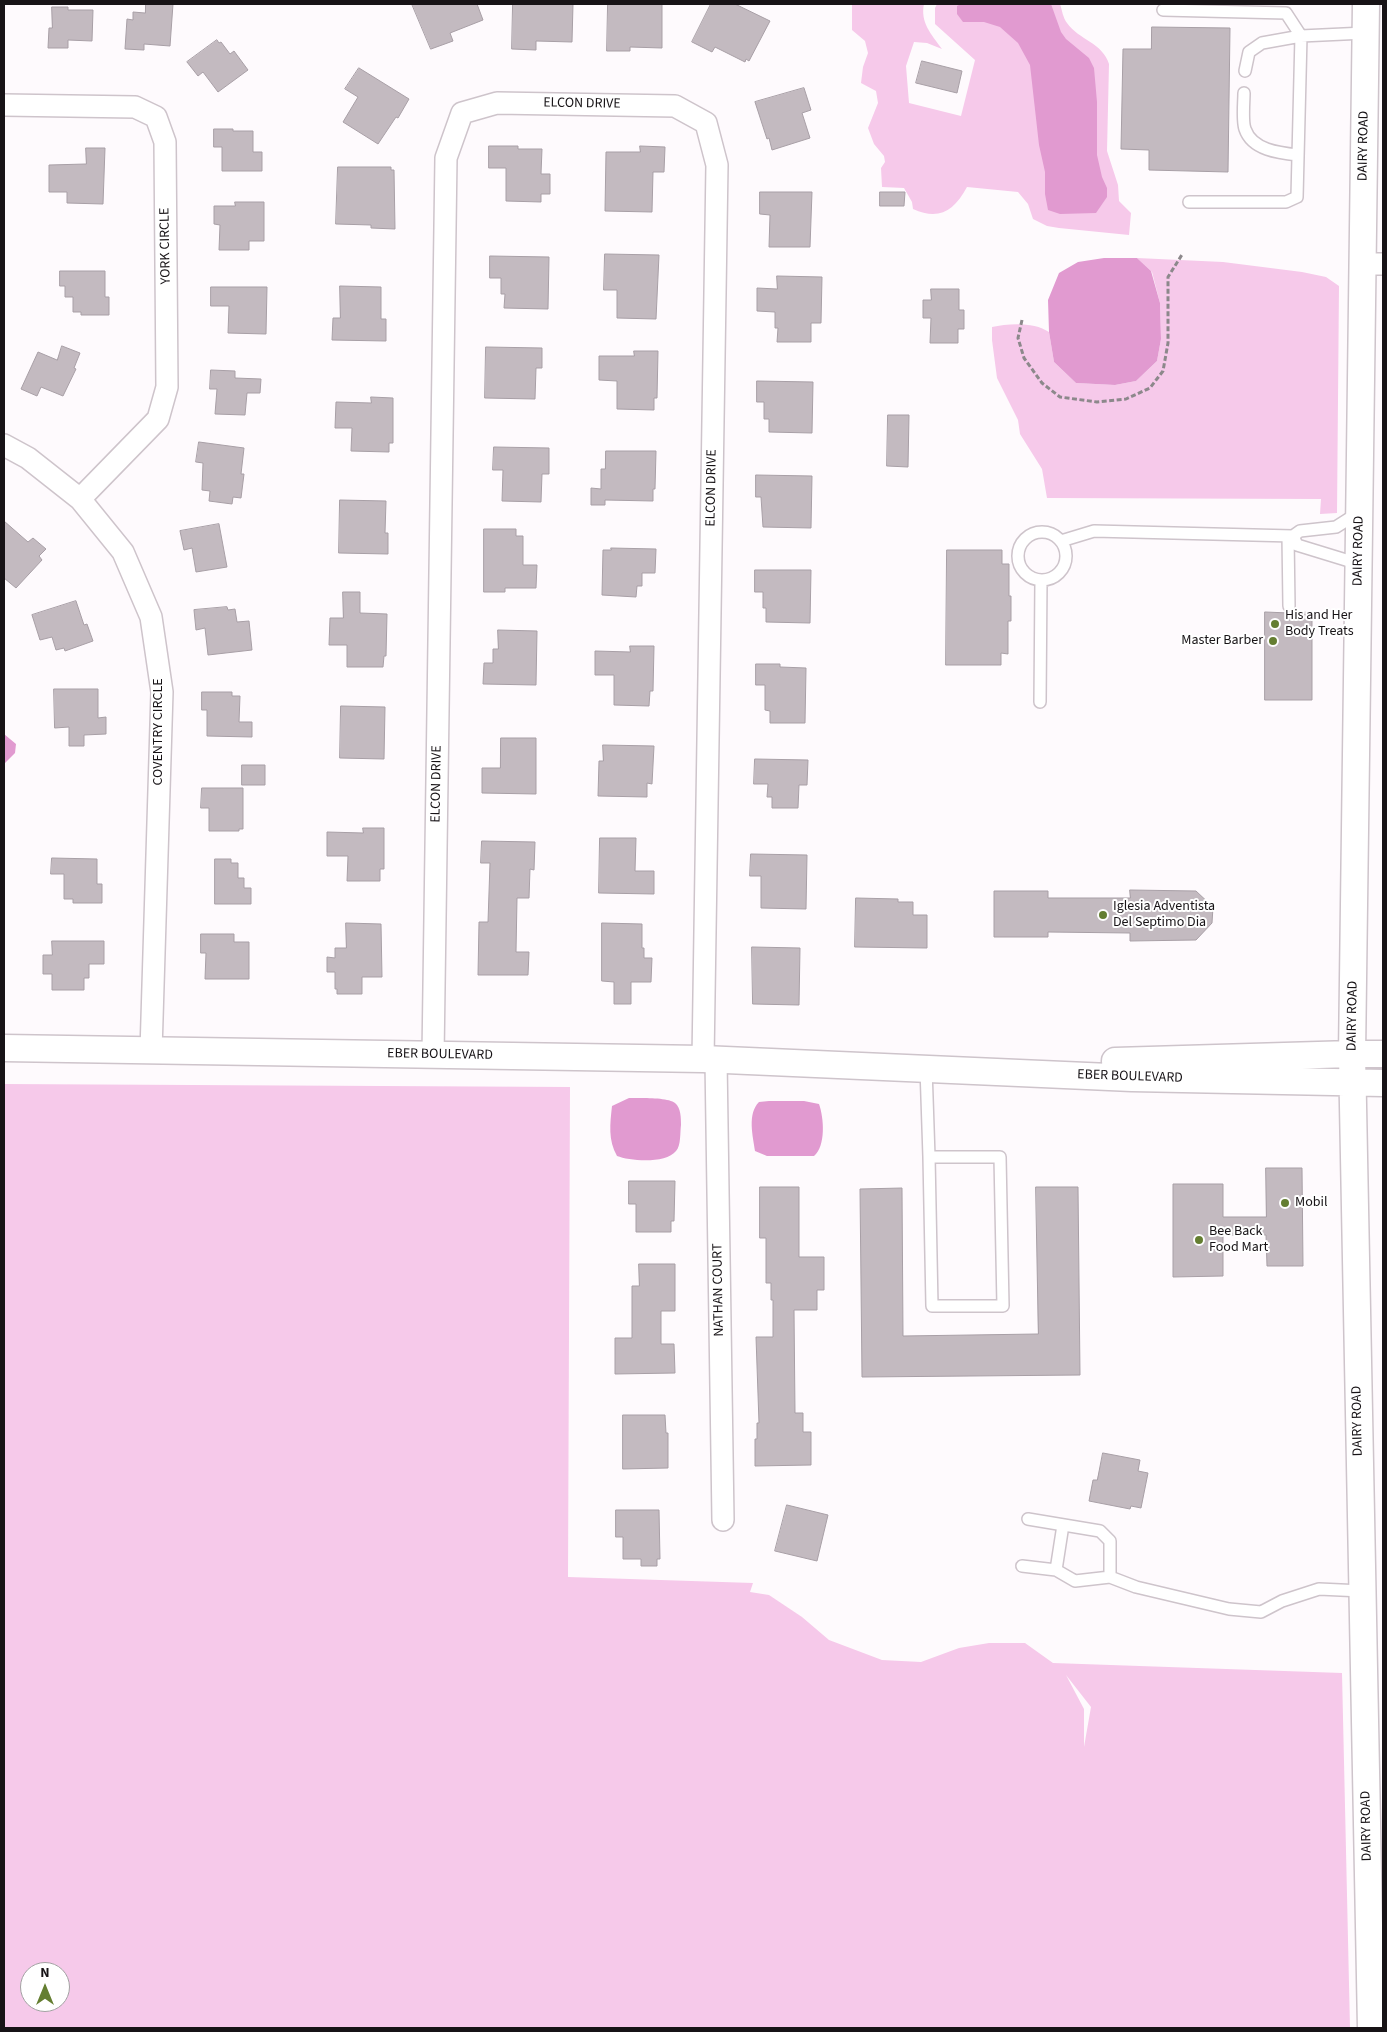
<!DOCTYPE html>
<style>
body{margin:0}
#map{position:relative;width:1387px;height:2032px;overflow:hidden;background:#fefafd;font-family:"Source Sans 3",sans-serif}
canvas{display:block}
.frame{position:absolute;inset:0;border:5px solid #171316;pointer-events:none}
.north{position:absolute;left:20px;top:1962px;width:50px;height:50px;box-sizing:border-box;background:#fff;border:1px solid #a2a1a2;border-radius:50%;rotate:0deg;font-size:14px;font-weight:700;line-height:20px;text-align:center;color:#171316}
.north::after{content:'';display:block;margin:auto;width:18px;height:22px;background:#647e31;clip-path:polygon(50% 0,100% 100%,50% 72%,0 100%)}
</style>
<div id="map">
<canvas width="1387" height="2032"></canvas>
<div class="frame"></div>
<div class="north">N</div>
</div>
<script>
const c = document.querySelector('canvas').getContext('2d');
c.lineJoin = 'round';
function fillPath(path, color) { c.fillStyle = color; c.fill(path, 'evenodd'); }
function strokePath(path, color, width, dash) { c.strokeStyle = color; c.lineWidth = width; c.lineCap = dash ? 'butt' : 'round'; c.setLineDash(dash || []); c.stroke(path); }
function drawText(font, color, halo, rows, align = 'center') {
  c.font = font + ' "Source Sans 3",sans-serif'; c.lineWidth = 4; c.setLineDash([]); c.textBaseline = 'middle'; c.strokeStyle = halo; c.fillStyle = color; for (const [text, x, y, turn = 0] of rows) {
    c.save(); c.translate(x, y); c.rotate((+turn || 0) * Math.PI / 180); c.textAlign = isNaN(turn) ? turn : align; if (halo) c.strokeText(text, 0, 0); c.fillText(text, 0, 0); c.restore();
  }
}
fillPath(new Path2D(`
 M852 4H924C920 22 931 34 942 49L927 43 914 42 906 66 909 103 961 116 975 60 935 24V8L937 4H1060C1062 10 1063 18 1067 23 1079 40 1103 43 1109 64L1107 151 1118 185 1119 201 1131 213 1129 235 1059 228 1047 226 1033 219 1028 204 1018 192 967 187C954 211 939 221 913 209L912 202 904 188 882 187 881 168 885 162 884 156 874 144 868 128 878 103 876 91 861 83 863 67 868 53 865 41 852 30Z
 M1137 258 1223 262 1302 272 1326 277 1339 286 1337 513 1320 514 1321 499 1047 498 1042 469 1020 434 1018 420 997 378 992 340V327C1009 323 1035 322 1049 332L1054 362 1076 383 1115 385 1136 381 1157 361 1161 339 1160 303 1152 272Z
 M4 1084 570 1087 568 1577 753 1583 750 1592 769 1595 802 1617 829 1640 882 1660 921 1662 959 1648 989 1643H1025L1053 1663 1342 1673 1350 2028H4ZM1066 1675 1091 1707 1084 1747V1709ZM30 1972H60V2002H30Z`), '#f6c9ea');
fillPath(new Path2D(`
 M961 4H1051L1061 32 1066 39 1089 58 1094 68 1097 102V155L1102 177 1107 188V197L1096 213 1060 214 1048 210 1045 194V172L1039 145 1030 65 1018 43 1000 27 984 22H963L957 14V6Z
 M1104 258H1137L1151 271 1160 303 1161 339 1157 361 1136 381 1115 385 1076 383 1054 362 1049 332 1048 300 1059 273 1078 262Z
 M4 734 16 744 15 753 4 764Z
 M629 1098C639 1098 668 1097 675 1103 681 1108 681 1118 681 1125 680 1132 681 1146 676 1151 666 1164 630 1161 617 1156 608 1140 610 1124 612 1106Z
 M769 1101H804L819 1104C824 1118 826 1146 814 1156H767L755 1151C753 1136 747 1114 759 1102Z`), '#e19ad0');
const building = new Path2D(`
 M146 4H173L170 46 144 44V50L125 49 127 19 133 20V12L145 13Z
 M412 4H477L483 20 450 33 453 41 431 49Z
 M513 4H573L572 42 536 41V50L512 49Z
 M608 4H662V48L630 47V51H607Z
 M711 4H735L770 21 749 61 746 59 745 62 715 47 712 52 692 42Z
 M52 7H68V10H93L92 41 68 40V48H48L49 28H52Z
 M1152 27 1230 28 1228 172 1149 170V150L1121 149 1123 49H1151Z
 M217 40 219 43 221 42 230 54 234 51 248 70 218 92 203 72 198 76 187 62Z
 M922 61 962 71 957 93 916 83Z
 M359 68 409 99 398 118 396 117 378 144 343 122 358 97 345 89Z
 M804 88 811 110 802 113 810 138 772 150 769 138 767 139 755 102Z
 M214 129H233V131H253V152H262V171H222V147H214Z
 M489 146H518V149H542L541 174H550V194H541V202L506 201V168H489Z
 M640 146 665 147 664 172H653L652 212 605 211 606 152H640Z
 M86 148H105L103 204 67 203V192H49V165L86 164Z
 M338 167H391V170H394L395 229 371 228V225L336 224Z
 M760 192H812L810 247H769L770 215 760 214Z
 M880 192H905L904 206H880Z
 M235 202H264V241H249V250H219L220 225 214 224V206H235Z
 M605 254 659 255 656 319 617 318V290H604Z
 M490 256 549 257 548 309 504 308 505 294H501V278H490Z
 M60 271H105V297H109V315H81V312H73V297H65V286H60Z
 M777 276 822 277 821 323H811V342H777L778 328H775V312L757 311V288L777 289Z
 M340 286 381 287V319H386V341L332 340 333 318H340Z
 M211 287H267L266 334 228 333 229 306H211Z
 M931 289H959V310H964V329H958V343H930L931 318H923V300H931Z
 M62 346 80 353 74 368 76 369 63 396 41 387 37 396 21 389 38 352 57 360Z
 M486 347 542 348V368H536L535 399 485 398Z
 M634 351H658L657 398H654V410L617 409V381L599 380V356H634Z
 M211 370 235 371V378L261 379 260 393H247L245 415 215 414 217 389H210Z
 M757 381 813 382 812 433 769 432V419H764V402H757Z
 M371 397 393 398V443H389V452L351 451 352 428H335L336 402 371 403Z
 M888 415H909L908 467 887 466Z
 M199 442 244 448 241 474H244L241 498 233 497 232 504 209 501 210 491 202 490 203 463 196 462Z
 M494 447 549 448V474H542L541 502 502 501 503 470H493Z
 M606 451H656L655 489H653V501L605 500V505H591V488L601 489V469H605Z
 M756 475 812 476 811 528 763 527 761 497H756Z
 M340 500 386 501 385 533H388V554L339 553Z
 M4 521 28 542 33 538 46 549 39 556 42 560 16 588 4 578Z
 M219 524 227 567 196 572 192 548 184 550 180 531Z
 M484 529H516V536H523V565H537L536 588H505V592H484Z
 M611 548 656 549 655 573H642V586H637L636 597 602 595 603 550H611Z
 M947 550H1002V564H1009V596H1011V621H1008V654L1001 653V665H946Z
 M755 570H811L810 623 766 622V608H763V592H755Z
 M343 592H360V613L387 614 386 656H384L383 667H347V645H329L330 618H343Z
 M76 601 84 625 87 624 93 641 65 651 64 648 56 650 52 637 40 640 32 615Z
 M227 607 228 610 235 609 237 622 249 621 252 650 208 655 205 628 196 630 194 610Z
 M1265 612 1289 613 1312 612V700H1265Z
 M498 630 537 631 536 685 483 684 484 663H493V649H498Z
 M630 646H654L653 691H650L649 706 614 705V675H595V651L630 652Z
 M756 664H780V667L806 668 805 723H770V711L765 710V685H756Z
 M54 689H98V718L106 717V734L84 735V746H69V727L55 728Z
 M202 692H232V696H240L239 722H252V737L207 736V710H202Z
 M341 706 385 707 384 759 340 758Z
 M501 738H536V794L482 793V768H500Z
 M603 745 654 746 652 784 647 783V797L598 796 599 761H603Z
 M755 759 808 760 807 785H799L798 808H772V797H767L768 784H754Z
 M242 765H265V785H242Z
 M202 788H243V829H239V831H209V808H201Z
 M363 828H384V869H380V881H347L348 856H327V832L363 833Z
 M600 838H636L635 871H654V894L599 893Z
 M482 841 535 842 534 870 530 869 529 898H517L516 952H529L528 975H478L479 922H488L490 863H481Z
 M751 854 807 855 806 909 761 908V876H750Z
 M52 858 97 859V884H102V903H73V899H64V874H51Z
 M215 859H231V863H238V878H244V888H251V904H215Z
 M1130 890 1196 891 1213 907 1212 923 1196 940 1130 941V933L1048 932V937H994V891H1048V898H1130Z
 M856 898 898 899V902H913V915H927V948L855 947Z
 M346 923 381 924 382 977H362V994H337V989H335V972H327V957L335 958V948H346Z
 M602 923 642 924V948H644V958H652L651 982H631V1004H614V982L602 981Z
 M201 934H234V942H249V979H205L206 953H201Z
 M52 941H104V964H89V978H84V990H52V974H43V955H52Z
 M752 947 800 948 799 1005 753 1004Z
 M1266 1168H1302L1303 1266H1267L1266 1235H1223V1276L1173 1277V1184H1223V1217H1266Z
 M629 1181H675L674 1221H671V1232H636V1204H629Z
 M760 1187H799V1257H824V1290H817V1310H794L795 1413H803V1432H811V1465L755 1466V1439H757V1423H759L756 1337H773V1300H771V1283H766V1238H760Z
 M1036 1187H1078L1080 1375 862 1377 860 1189 902 1188 903 1336 1038 1334Z
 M639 1264H675V1311H661V1344H674L675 1373 615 1374V1338H632V1286H639Z
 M623 1415H665L666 1433H668V1468L623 1469Z
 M1103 1453 1140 1460 1138 1471 1148 1473 1141 1508 1131 1506 1130 1509 1089 1501 1093 1480H1097Z
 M787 1505 828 1515 817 1561 775 1551Z
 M616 1510H659L660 1559H657V1566H641V1559H623V1537H616Z`);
fillPath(building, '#c3bac0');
strokePath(building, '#a89fa6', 1);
const service = new Path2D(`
 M1163 10 1286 13 1301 36 1297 197 1286 202H1189
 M1245 71 1249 52 1262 43 1301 36 1365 33
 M1244 93C1244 102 1242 121 1245 129 1252 150 1279 153 1298 155
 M1358 513 1336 527 1300 531 1293 536 1297 545 1359 564
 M1018 556a24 24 0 1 1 48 0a24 24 0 1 1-48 0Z
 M1288 536 1289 606
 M1061 541 1094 531 1293 536
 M1040 702 1041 580
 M926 1068 929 1157H1000L1003 1306H932L929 1157
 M1028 1519 1100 1531 1110 1541V1577L1136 1587 1229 1609 1261 1612 1282 1601 1319 1589 1362 1591
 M1022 1566 1056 1570 1075 1581 1110 1577
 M1056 1570 1063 1525`);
const minor = new Path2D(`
 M4 105 135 107 156 117 165 142 167 387 158 419 80 499
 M1362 264H1383
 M4 445 28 458 80 499 123 552 151 617 162 692 151 1051
 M433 1055 446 158 462 113 497 103 675 106 706 123 717 165 703 1059
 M716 1060 723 1520`);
const tertiary = new Path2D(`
 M1366 4 1352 1054 1371 2028
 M4 1048 703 1059 1132 1078 1383 1083
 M1115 1061 1352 1054H1383`);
strokePath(service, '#cec4cb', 14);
strokePath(minor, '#cec4cb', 24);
strokePath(tertiary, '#cec4cb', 29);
strokePath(new Path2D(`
 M1022 320 1018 338 1024 358 1042 383 1060 397 1097 402 1126 399 1150 388 1163 371 1168 343V277L1183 253`), '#8c888b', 3, [5, 2.5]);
strokePath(service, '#fff', 11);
strokePath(minor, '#fff', 21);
strokePath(tertiary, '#fff', 26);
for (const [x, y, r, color] of [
 [1275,624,5,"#647e31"],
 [1273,641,5,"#647e31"],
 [1103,915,5,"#647e31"],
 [1285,1203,5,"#647e31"],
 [1199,1240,5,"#647e31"]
]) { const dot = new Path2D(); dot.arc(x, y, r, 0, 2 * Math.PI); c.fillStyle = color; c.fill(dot); strokePath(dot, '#fff', 2); }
drawText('14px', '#171316', '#fff', [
 ["ELCON DRIVE",582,104,1],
 ["DAIRY ROAD",1364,146,-89],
 ["YORK CIRCLE",166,246,-91],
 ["ELCON DRIVE",712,488,-89],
 ["DAIRY ROAD",1359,551,-89],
 ["COVENTRY CIRCLE",159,732,-90],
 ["ELCON DRIVE",437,784,-89],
 ["DAIRY ROAD",1353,1016,-89],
 ["EBER BOULEVARD",440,1055,1],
 ["EBER BOULEVARD",1130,1077,2],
 ["NATHAN COURT",719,1290,-91],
 ["DAIRY ROAD",1358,1421,-91],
 ["DAIRY ROAD",1367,1826,-91]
]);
drawText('14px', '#171316', '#fff', [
 ["His and Her",1285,616],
 ["Body Treats",1285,632],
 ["Master Barber",1263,641,"right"],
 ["Iglesia Adventista",1113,907],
 ["Del Septimo Dia",1113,923],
 ["Mobil",1295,1203],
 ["Bee Back",1209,1232],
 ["Food Mart",1209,1248]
], 'left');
</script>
